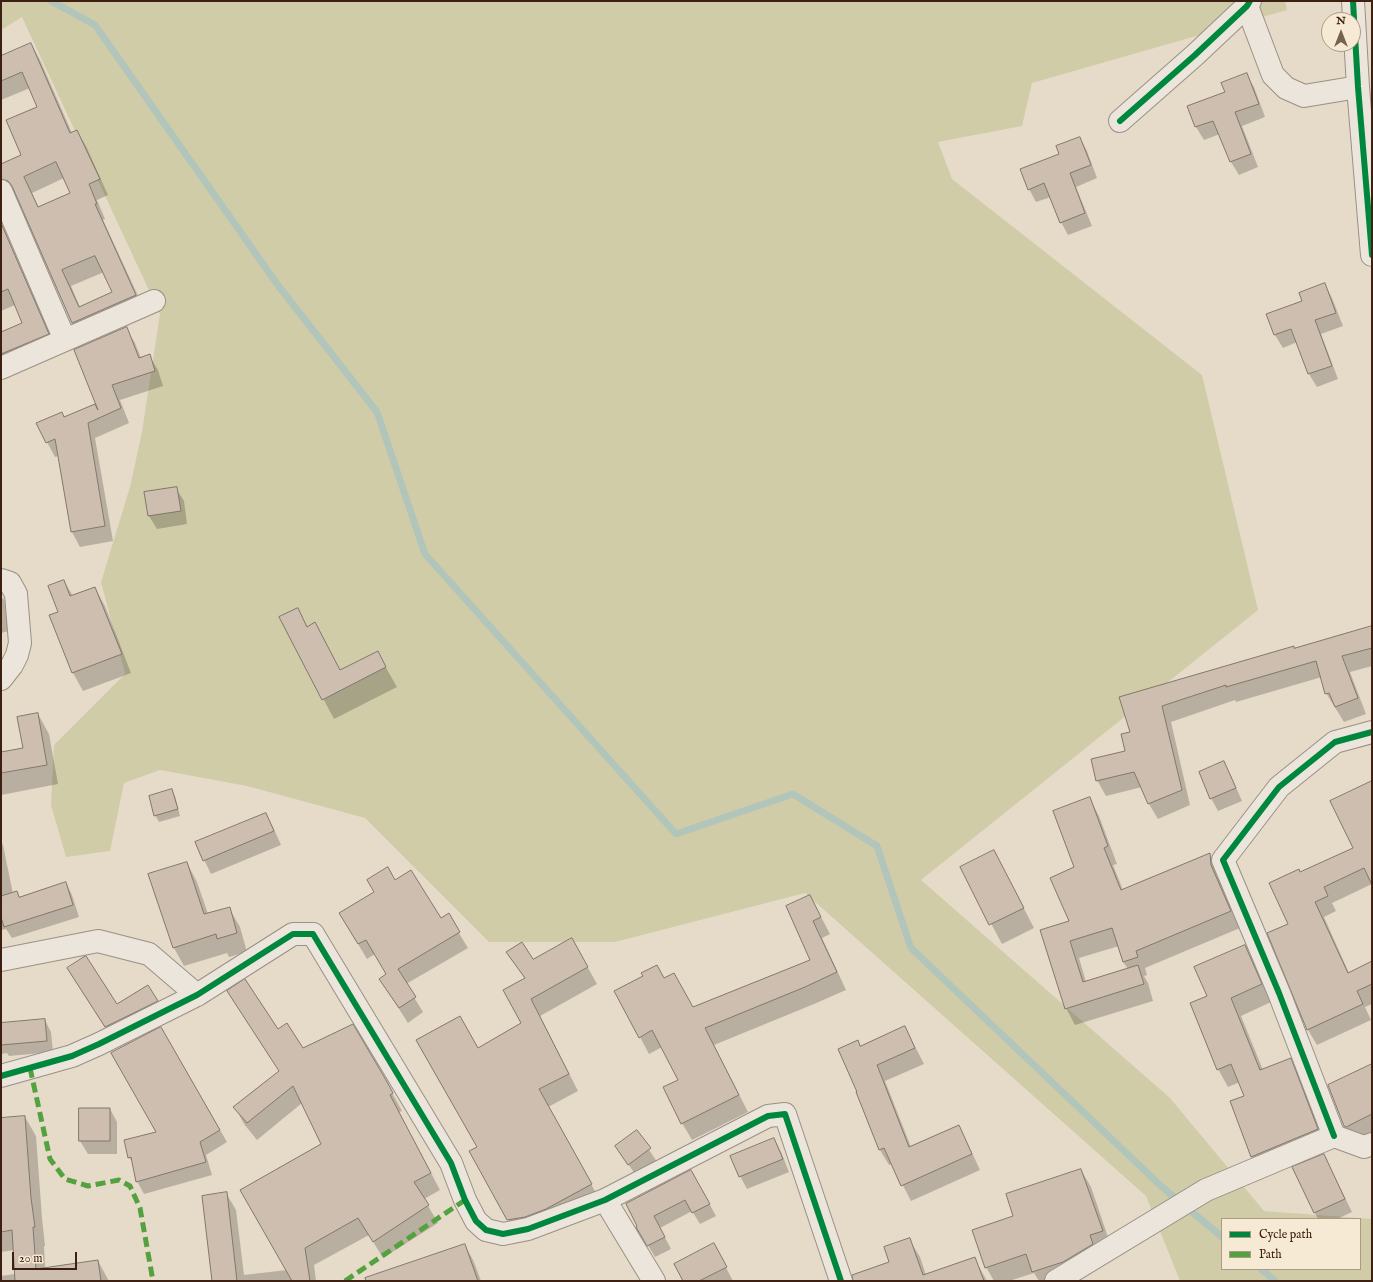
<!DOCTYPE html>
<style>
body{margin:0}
#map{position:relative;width:1373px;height:1282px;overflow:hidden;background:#e6dbc9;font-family:"IM FELL English",serif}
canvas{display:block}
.frame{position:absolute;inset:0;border:2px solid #3d2012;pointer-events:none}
.legend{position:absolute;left:1221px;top:1218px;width:140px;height:52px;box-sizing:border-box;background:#f7ead4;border:1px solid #ad9986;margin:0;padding:5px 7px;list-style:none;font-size:12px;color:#3d2012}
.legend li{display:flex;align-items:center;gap:8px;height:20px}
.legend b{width:20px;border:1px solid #ad9986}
.north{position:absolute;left:1321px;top:12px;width:40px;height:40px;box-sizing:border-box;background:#f7ead4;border:1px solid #ad9986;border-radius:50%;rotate:0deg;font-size:11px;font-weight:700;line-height:16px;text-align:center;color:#3d2012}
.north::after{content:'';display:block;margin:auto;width:14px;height:18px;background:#786152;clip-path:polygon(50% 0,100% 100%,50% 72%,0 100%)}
.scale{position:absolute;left:12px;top:1252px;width:65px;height:18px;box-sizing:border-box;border:2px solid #3d2012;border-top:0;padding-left:5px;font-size:12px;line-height:14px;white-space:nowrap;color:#3d2012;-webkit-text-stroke:3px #f7ead4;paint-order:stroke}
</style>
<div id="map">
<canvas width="1373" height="1282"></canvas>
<div class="frame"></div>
<ul class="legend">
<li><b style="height:5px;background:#00873e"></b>Cycle path</li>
<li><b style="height:5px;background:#54a23f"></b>Path</li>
</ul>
<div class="north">N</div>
<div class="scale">20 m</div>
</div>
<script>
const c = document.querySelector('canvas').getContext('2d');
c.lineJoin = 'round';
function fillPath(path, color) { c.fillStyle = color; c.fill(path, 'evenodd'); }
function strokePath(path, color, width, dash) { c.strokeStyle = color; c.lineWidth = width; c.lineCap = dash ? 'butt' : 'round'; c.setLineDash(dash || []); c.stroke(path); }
fillPath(new Path2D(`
 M1 1H1285L1287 10 1032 83 1022 126 938 142 952 179 1202 375 1258 610 921 880 1170 1098 1264 1211 1372 1219V1281H1180L1146 1196 805 893 615 942H489L365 818 247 786 160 770 124 783 110 851 66 857 51 805 54 745 125 674 101 582 130 487 142 432 160 314 22 17 1 30ZM1222 1219H1360V1269H1222Z`), '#d1cca8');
fillPath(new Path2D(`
 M31 44 40 60 72 133 77 131 86 146 108 195 97 200 105 219 103 220 145 311 81 339 72 323 18 196 11 194 1 176V165L22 156 38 107 30 88 1 100V57ZM64 178 71 193 39 208 32 193ZM104 272 113 293 80 307 71 286Z
 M1246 74 1254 87 1265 117 1242 126 1258 167 1239 175 1231 162 1220 134 1204 140 1196 127 1189 107 1226 93Z
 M1080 138 1087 151 1097 178 1076 187 1092 226 1068 235 1061 222 1051 197 1036 202 1029 189 1060 154Z
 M1 222 56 349 1 374V334L24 324 15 305 1 311Z
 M1325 285 1332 298 1343 326 1321 334 1338 379 1317 387 1309 374 1297 342 1283 348 1275 335 1303 302Z
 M126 328 135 343 141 358 149 355 158 370 163 386 120 400 129 423 95 438 113 541 80 547 72 532 59 456 55 457 47 442 64 418 99 410Z
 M176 488 184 501 187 524 157 529 149 516 146 493Z
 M64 581 73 596 95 588 105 606 131 673 83 691 73 673 51 615 59 612Z
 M3 598 10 611 12 630 1 633V599Z
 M297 609 308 628 315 624 340 671 377 652 397 687 334 719 280 618Z
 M1372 627V666L1350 672 1366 714 1344 722 1326 693 1322 677 1236 702 1235 700 1171 722 1190 805 1158 819 1149 804 1142 787 1106 796 1097 780 1126 752 1131 733 1120 697Z
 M38 714 49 734 58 784 1 795V753L24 748Z
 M1224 763 1231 776 1242 801 1218 811 1211 798Z
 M1372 782V884L1332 903 1336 911 1324 917 1349 973 1372 962V1004L1365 1007 1371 1020 1317 1045 1308 1030 1290 924 1300 874 1355 848Z
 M171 790 175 796 180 816 159 822 155 815Z
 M1090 799 1099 816 1117 864 1113 865 1123 890 1209 854 1219 871 1240 928 1145 968 1147 975 1144 976 1148 983 1153 1001 1075 1025 1066 1008 1070 921 1076 868ZM1119 946 1123 962 1128 969 1086 982 1079 958Z
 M266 814 273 827 281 845 211 874 196 843Z
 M1 842 3 845 13 894 20 898 66 883 72 895 79 917 12 938 6 929 1 930Z
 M994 851 1034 928 1002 944 961 867Z
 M187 863 197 882 208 914 229 908 240 927 247 952 229 957 227 953 184 966 174 948Z
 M395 881 441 919 448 915 468 948 406 984 423 1012 408 1023 380 979 387 974 375 954 367 959 340 914Z
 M810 896 830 934 822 938 846 990 814 1004 714 1045 748 1112 692 1140 682 1123 679 1081 662 1047 649 1054 640 1037 664 979 693 1008 812 961Z
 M572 939 597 984 540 1016 578 1091 548 1107 601 1202 518 1237 471 1152 478 1148V1050L523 1023 525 979 508 952 533 960Z
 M1245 946 1255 964 1271 1002 1241 1016 1263 1070 1290 1059 1301 1077 1327 1147 1263 1175 1252 1157 1231 1102 1245 1096 1240 1082 1228 1087 1218 1069 1209 996Z
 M68 969 116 1006 157 1001 164 1014 113 1040Z
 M228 991 303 1049 385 1080 402 1111 399 1112 440 1190 424 1199 438 1223 383 1258 369 1235 314 1265 316 1281H213L226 1193 236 1210 244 1275 287 1270 323 1144 302 1103 257 1140 244 1124 235 1107 280 1072Z
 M45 1020 51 1032 53 1052 9 1056 7 1053 1 1054V1024Z
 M905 1027 924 1064 885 1081 911 1147 958 1126 967 1142 980 1170 911 1201 892 1164 889 1165 880 1150 858 1093 860 1047Z
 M161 1028 227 1142 206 1155 212 1175 144 1194 137 1181 134 1165 129 1157 158 1133Z
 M1372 1065V1139L1356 1146 1345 1126Z
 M110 1109 117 1122V1154H88L80 1141Z
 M25 1117 36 1136 42 1218 45 1246H44L45 1268 98 1261 109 1281H1V1276L15 1274 14 1250 1 1252V1119Z
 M637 1131 657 1162 637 1177 616 1146Z
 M774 1139 781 1152 789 1172 747 1189 740 1176Z
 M1324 1155 1352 1212 1337 1219H1318L1293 1168Z
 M1081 1170 1091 1187 1112 1249 1069 1281H1039L1034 1273 1009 1281H994L986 1267 1015 1217Z
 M698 1183 716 1216 700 1224 692 1211 660 1228 671 1249 655 1257 637 1227Z
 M909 1239 920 1257 926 1275 974 1258 987 1281H855L891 1263Z
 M465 1245 474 1262 481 1281H378Z
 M721 1258 733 1281H684Z`), '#0003');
strokePath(new Path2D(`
 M51 1 95 25 277 284 377 412 425 554 676 834 793 794 877 846 911 948 1161 1186 1222 1237
 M1261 1269 1275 1281`), '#b2c5ba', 7);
const building = new Path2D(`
 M31 43 70 133 77 130 100 179 89 184 97 204H95L136 295 72 323 12 186 8 181 1 179V164L21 155 6 120 37 107 22 72 1 81V56ZM56 162 70 193 38 207 24 177ZM95 256 112 292 79 307 62 270Z
 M1247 73 1259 104 1235 112 1251 154 1230 162 1213 121 1195 127 1187 106 1225 92 1221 83Z
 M1080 137 1091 165 1070 173 1085 213 1060 223 1044 183 1028 190 1020 169 1059 154 1056 146Z
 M1 223 49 334 1 354V332L22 323 8 289 1 292Z
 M1325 283 1336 313 1315 320 1332 366 1308 374 1291 329 1274 335 1266 314 1302 301 1299 293Z
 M127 327 139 358 150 354 155 371 112 385 121 408 88 423 105 526 71 532 55 439 46 443 36 423 62 412 64 417 95 404 98 410 74 350Z
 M177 487 181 511 148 516 144 492Z
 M64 580 70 596 95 587 122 654 72 673 49 615 58 612 48 586Z
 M298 608 307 627 315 622 340 670 378 651 386 667 322 700 279 617Z
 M1372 626V648L1342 656 1358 698 1335 707 1329 693 1325 694 1316 661 1226 687V685L1162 706 1182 790 1148 804 1134 772 1096 781 1091 759 1125 751 1121 734 1130 732 1119 697 1294 646V648Z
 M38 713 47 765 1 773V752L23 748 17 717Z
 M1224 761 1236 788 1210 799 1199 772Z
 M1372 781V885L1364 868 1324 887 1328 896 1315 902 1348 973 1372 961V984L1357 991 1363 1004 1307 1030 1267 933 1288 924 1269 883 1299 869 1300 872 1353 848 1330 801Z
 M172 789 178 809 154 816 149 796Z
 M1090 797 1108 846 1104 848 1121 890 1210 853 1211 865 1231 911 1136 951 1138 957 1123 962 1112 928 1070 941 1083 982 1138 965 1144 984 1065 1009 1040 930 1069 921 1050 878 1074 867 1053 811Z
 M266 813 274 831 203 861 195 842Z
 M994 850 1024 908 989 925 960 867Z
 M187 862 204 914 230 907 237 933 217 939 216 934 173 948 148 874Z
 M388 867 395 880 411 870 441 918 449 913 460 932 398 969 416 997 399 1008 379 979 386 974 366 940 358 944 339 913 374 892 367 880Z
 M66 882 73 905 4 927 1 917V896L17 891 19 897Z
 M810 895 821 917 813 921 837 972 805 987 705 1028 739 1095 681 1124 663 1087 678 1080 652 1030 639 1038 614 991 643 976 641 973 657 965 664 978 674 973 693 1007 810 960 786 906Z
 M572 938 588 967 531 999 569 1074 539 1089 592 1184 546 1209 525 1217 507 1220 469 1151 477 1147 416 1040 460 1016 478 1048 521 1023 503 990 525 978 506 952 522 942 533 959Z
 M1245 945 1262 984 1231 998 1260 1070 1291 1058 1318 1129 1251 1157 1230 1101 1244 1096 1231 1064 1217 1070 1190 1003 1207 996 1194 967Z
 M86 956 117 1004 148 985 158 1001 105 1027 67 968Z
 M245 979 278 1029 287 1023 303 1048 353 1024 386 1080 393 1093 390 1095 431 1173 414 1182 429 1205 373 1242 358 1218 305 1248 310 1281H292L240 1190 321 1144 293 1086 247 1123 233 1107 279 1071 227 991Z
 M45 1019 47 1041 1 1045V1023Z
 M905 1026 915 1048 877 1065 909 1147 959 1125 972 1154 901 1186 884 1148 879 1150 856 1092H857L838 1049 858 1040 860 1046Z
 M161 1027 220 1130 200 1142 206 1162 136 1182 131 1157 128 1158 124 1140 156 1132 111 1053Z
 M1372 1064V1114L1346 1127 1344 1126 1328 1085Z
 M79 1108H110V1141H79Z
 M25 1116 31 1198 35 1227H33L36 1269 98 1260 101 1281H15L12 1230 1 1232V1118Z
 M637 1130 651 1148 628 1165 615 1146Z
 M774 1138 783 1159 739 1177 730 1156Z
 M1324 1154 1345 1199 1314 1213 1292 1167Z
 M1081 1169 1103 1231 1090 1235 1093 1244 1063 1262 1032 1272 1026 1254 985 1268 972 1230 1013 1216 1006 1194Z
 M691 1170 710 1204 692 1213 685 1200 654 1216 665 1237 647 1246 636 1227 637 1226 626 1204Z
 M227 1192 237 1281H212L202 1196Z
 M910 1238 923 1275 975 1257 984 1281H853L852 1275 889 1262 884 1247Z
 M714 1243 727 1267 699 1281H683L674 1264Z
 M465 1244 478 1281H366L365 1278Z`);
fillPath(building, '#cebeb0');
strokePath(building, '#81776c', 1);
const minor = new Path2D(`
 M1353 1 1358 87 1372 255
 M1247 6 1273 75 1286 88 1304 96 1358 87
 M1120 121 1195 55 1247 6 1250 1
 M1 191 65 340
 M1 368 154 301
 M1 580 10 583 16 594 20 643 17 655 12 665 1 679
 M1 960 98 941 149 954 197 995
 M1 1076 72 1056 99 1044 197 995 293 934H313L451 1163 465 1200 476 1221 486 1230 503 1234 528 1229 605 1200 768 1116 785 1114 841 1281
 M1334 1136 1279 993 1223 860 1279 787 1335 742 1372 732
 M605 1200 654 1281
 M1056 1281 1206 1190 1334 1136 1364 1147 1372 1144`);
strokePath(minor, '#9a9084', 24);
strokePath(minor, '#ebe5dc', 22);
strokePath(new Path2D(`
 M30 1068 50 1159 65 1179 88 1186 119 1180 130 1186 140 1208 153 1281
 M345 1281 465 1200`), '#54a23f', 5, [10, 5]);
strokePath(new Path2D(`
 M1353 1 1358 87 1372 255
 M1120 121 1195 55 1247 6 1250 1
 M1 1076 72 1056 99 1044 197 995 293 934H313L451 1163 465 1200 476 1221 486 1230 503 1234 528 1229 605 1200 768 1116 785 1114 841 1281
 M1334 1136 1279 993 1223 860 1279 787 1335 742 1372 732`), '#00873e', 6);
</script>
